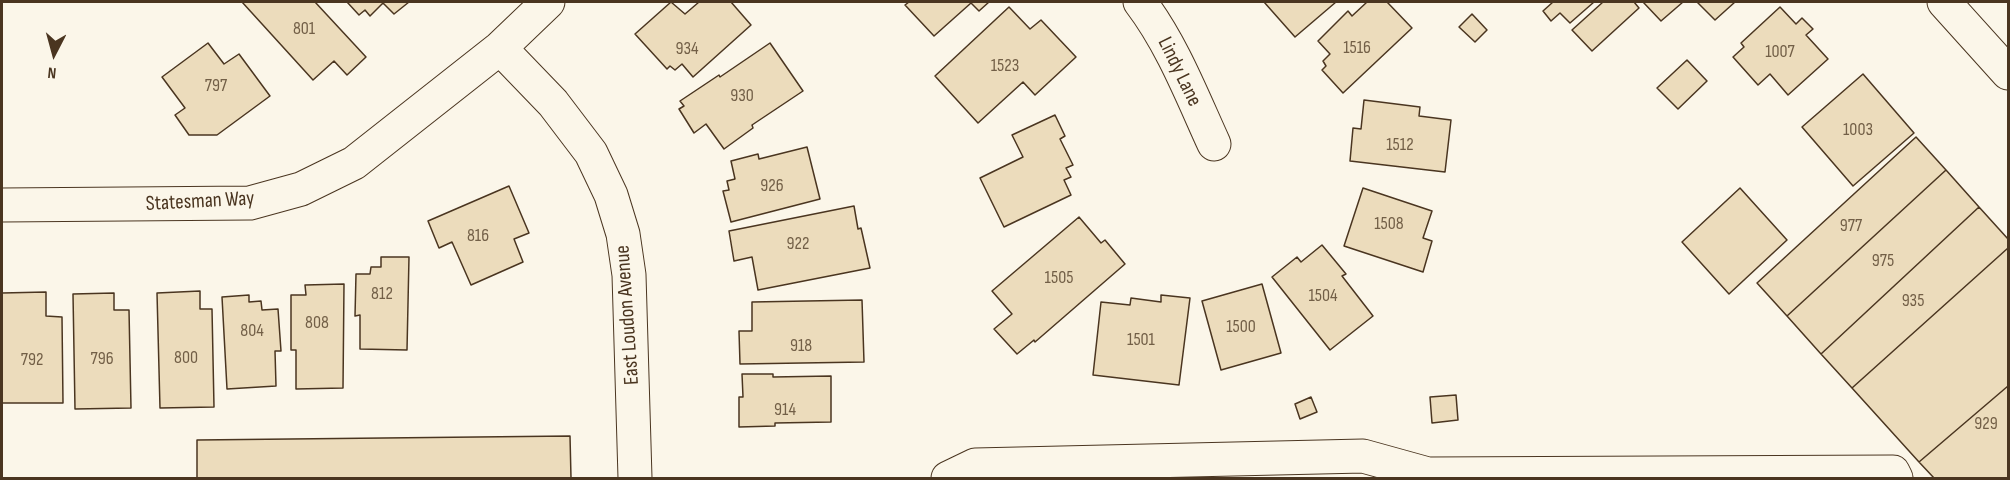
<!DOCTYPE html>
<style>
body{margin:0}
#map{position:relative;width:2010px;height:480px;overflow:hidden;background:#fbf6e9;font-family:"Sofia Sans Condensed",sans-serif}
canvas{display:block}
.frame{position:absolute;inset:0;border:3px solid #4a3520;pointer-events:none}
.north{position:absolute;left:24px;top:24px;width:60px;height:60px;-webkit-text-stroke:4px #fbf6e9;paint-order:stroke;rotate:186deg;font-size:16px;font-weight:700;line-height:24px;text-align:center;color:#4a3520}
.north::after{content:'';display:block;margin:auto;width:21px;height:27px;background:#4a3520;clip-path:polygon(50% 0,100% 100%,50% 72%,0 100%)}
</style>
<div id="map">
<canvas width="2010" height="480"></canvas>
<div class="frame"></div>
<div class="north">N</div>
</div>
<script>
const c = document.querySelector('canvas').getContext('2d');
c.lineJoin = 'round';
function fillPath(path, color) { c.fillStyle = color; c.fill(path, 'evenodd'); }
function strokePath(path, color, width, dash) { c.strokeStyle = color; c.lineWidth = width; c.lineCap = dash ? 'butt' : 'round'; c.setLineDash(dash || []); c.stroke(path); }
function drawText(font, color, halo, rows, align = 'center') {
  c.font = font + ' "Sofia Sans Condensed",sans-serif'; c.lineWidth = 4.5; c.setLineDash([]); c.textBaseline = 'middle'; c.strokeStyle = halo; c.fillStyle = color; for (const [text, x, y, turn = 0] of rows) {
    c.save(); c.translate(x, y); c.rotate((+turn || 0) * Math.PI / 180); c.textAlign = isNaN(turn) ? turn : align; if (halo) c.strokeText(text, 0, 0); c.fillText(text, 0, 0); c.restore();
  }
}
const building = new Path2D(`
 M242 2H315L366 57 347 75 334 61 313 80Z
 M347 2H409L394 14 383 3 370 16 365 10 359 15Z
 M671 2 685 14 699 2H731L751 25 693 77 682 64 675 70 670 66 667 69 635 34Z
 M909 2H989L979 11 971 3 934 36 905 5Z
 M1264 2H1336L1295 37Z
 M1367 2H1387L1412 28 1343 93 1322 70 1326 66 1323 61 1330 54 1318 41 1348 11 1352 16Z
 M1553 2H1594L1570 23 1560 13 1551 21 1543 11Z
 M1603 2H1634L1639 8 1592 51 1572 30Z
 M1643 2H1683L1661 21Z
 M1697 2H1735L1715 20Z
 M1009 7 1030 29 1041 20 1076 57 1035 95 1023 82 978 123 935 76Z
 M1780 7 1796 24 1802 18 1813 29 1806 35 1828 59 1788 95 1770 74 1758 85 1733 57 1744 47 1741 43Z
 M1472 14 1487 30 1475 42 1459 27Z
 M208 43 224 64 239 54 270 96 217 135H189L175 115 185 108 162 77Z
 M770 43 803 91 752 125 753 128 724 149 706 124 694 133 679 109 684 106 680 101 719 75 720 77Z
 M1687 60 1707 81 1678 109 1657 88Z
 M1863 74 1914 133 1853 186 1802 127Z
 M1364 100 1420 107 1419 116 1451 120 1445 172 1350 161 1353 128 1361 129Z
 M1055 115 1065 136 1060 139 1073 165 1066 168 1071 177 1064 180 1071 195 1004 227 980 178 1023 157 1012 135Z
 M1916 137 1946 170 1787 316 1757 283Z
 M807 147 820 199 731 222 723 191 729 190 727 181 735 179 731 161 758 154 759 159Z
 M1946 170 1979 207 1821 354 1787 316Z
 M509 186 529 233 514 239 523 262 471 285 452 242 439 248 428 221Z
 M1363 188 1432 211 1423 238 1432 241 1423 272 1344 246Z
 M1740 188 1787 240 1729 294 1682 242Z
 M854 206 858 229 861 228 870 268 758 290 752 257 734 261 729 231Z
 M1979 207 2008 239V248L1852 388 1821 354Z
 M1079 217 1101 243 1105 240 1125 264 1035 342 1034 340 1017 354 994 329 1012 314 992 291Z
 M1322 245 1346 274 1342 276 1373 316 1330 350 1272 277 1297 257 1301 262Z
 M2008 248V386L1919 462 1852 388Z
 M381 257H409L407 350 360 349V315L355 316 356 274H370L371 267H381Z
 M344 284 343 388 296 389V350H291V295H306L305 285Z
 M1262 284 1281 353 1221 370 1202 301Z
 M200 291V309H212L214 407 160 408 157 293Z
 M46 292V316L62 317 63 403H2V293Z
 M114 293V310H129L131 408 75 409 73 294Z
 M249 295V302L261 301 262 310 278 309 281 351H275L276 386 227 389 222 297Z
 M1161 295 1190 298 1179 385 1093 375 1101 302 1130 305 1131 298 1161 302Z
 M862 300 864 362 740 364 739 331H752V302Z
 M742 374H773V377L831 376V422L775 423V426L739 427V397H743Z
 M2008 386V478H1934L1919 462Z
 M1456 395 1458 420 1432 423 1430 397Z
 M1311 397 1317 412 1300 419 1295 404Z
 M570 436 571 478H197V440Z`);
fillPath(building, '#ecdcbc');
strokePath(building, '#4a3520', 1.5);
const minor = new Path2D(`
 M1140 2C1172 44 1192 96 1214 144
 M500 48 553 103 591 153 611 195 623 234 629 275 635 478
 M2 205 250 203 301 189 354 163 500 48 548 2
 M1428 474 1893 472 1896 478
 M948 478 975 465 1363 456 1428 474 1431 478`);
const major = new Path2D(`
 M1944 2 2008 73`);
strokePath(minor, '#4a3520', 35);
strokePath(major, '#4a3520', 35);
strokePath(minor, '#fbf6e9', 33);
strokePath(major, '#fbf6e9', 33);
drawText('18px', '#725f47', null, [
 ["801",304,29],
 ["1516",1357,48],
 ["934",687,49],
 ["1007",1780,52],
 ["1523",1005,66],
 ["797",216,86],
 ["930",742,96],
 ["1003",1858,130],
 ["1512",1400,145],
 ["926",772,186],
 ["1508",1389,224],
 ["977",1851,226],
 ["816",478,236],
 ["922",798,244],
 ["975",1883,261],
 ["1505",1059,278],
 ["812",382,294],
 ["1504",1323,296],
 ["935",1913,301],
 ["808",317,323],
 ["1500",1241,327],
 ["804",252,331],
 ["1501",1141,340],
 ["918",801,346],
 ["800",186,358],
 ["796",102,359],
 ["792",32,360],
 ["914",785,410],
 ["929",1986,424]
]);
drawText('21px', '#4a3520', '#fbf6e9', [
 ["Lindy Lane",1179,72,64],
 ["Statesman Way",200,202,-3],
 ["East Loudon Avenue",628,315,-94]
]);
</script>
